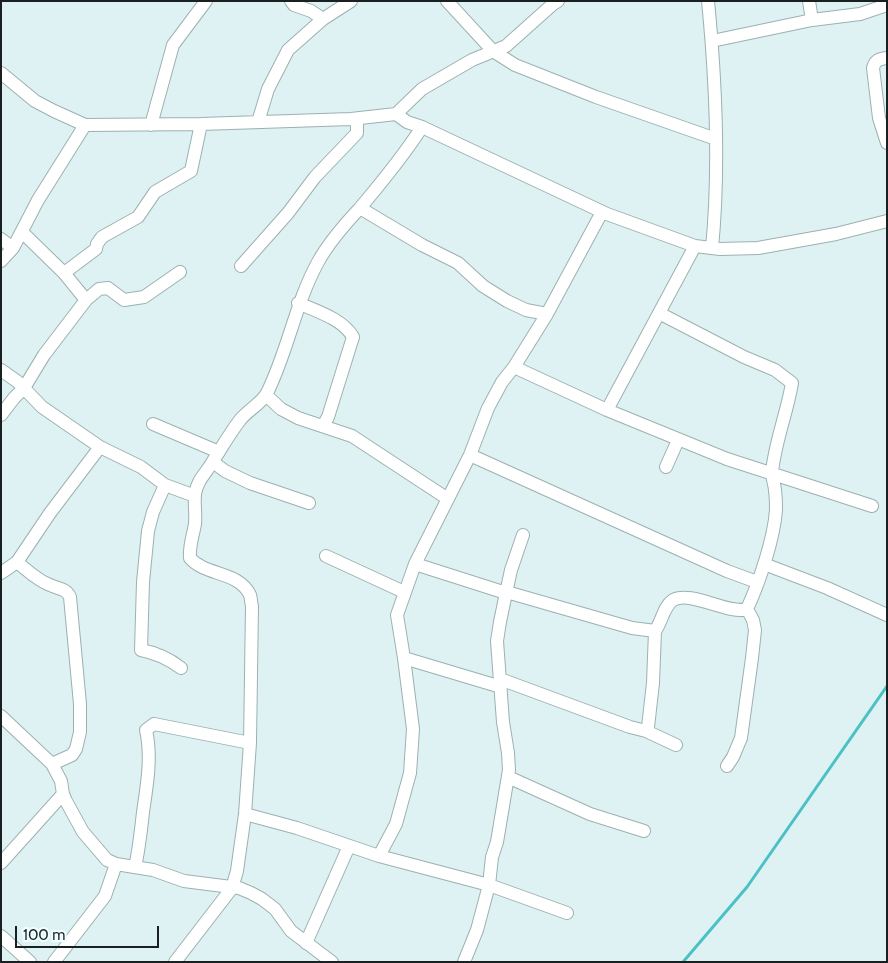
<!DOCTYPE html>
<style>
body{margin:0}
#map{position:relative;width:888px;height:963px;overflow:hidden;background:#dff2f3;font-family:Cabin,sans-serif}
canvas{display:block}
.frame{position:absolute;inset:0;border:2px solid #192021;pointer-events:none}
.scale{position:absolute;left:15px;top:926px;width:144px;height:22px;box-sizing:border-box;border:2px solid #192021;border-top:0;padding-left:6px;font-size:15px;line-height:18px;white-space:nowrap;color:#192021;-webkit-text-stroke:4px #efffff;paint-order:stroke}
</style>
<div id="map">
<canvas width="888" height="963"></canvas>
<div class="frame"></div>
<div class="scale">100 m</div>
</div>
<script>
const c = document.querySelector('canvas').getContext('2d');
c.lineJoin = 'round';
function strokePath(path, color, width, dash) { c.strokeStyle = color; c.lineWidth = width; c.lineCap = dash ? 'butt' : 'round'; c.setLineDash(dash || []); c.stroke(path); }
strokePath(new Path2D(`
 M683 962 747 887 887 686`), '#4bc0c5', 3);
const minor = new Path2D(`
 M291 1 294 5 311 11 323 19
 M447 1 493 51 515 65 596 97 716 139
 M708 1C716 83 720 166 712 248
 M812 20 860 14 887 5
 M712 41 812 20 809 1
 M887 58C879 59 875 60 873 68L879 118 887 143
 M1 73 35 101 54 111 85 125 201 124 351 119 396 114 407 122 422 127 607 214 695 246 720 249 758 248 836 234 887 221
 M396 114 422 89 472 60 506 46 553 4 558 1
 M258 122 268 89 288 50 323 19 351 1
 M151 125 173 45 206 1
 M360 208 422 245 458 263 483 286 507 301 526 310 547 314
 M602 212 547 314 514 367 607 410 727 459 872 506
 M1 239 13 248
 M1 261 13 248 38 200 85 125
 M241 266 288 213 315 177 357 133V119
 M64 273 96 249 97 244 102 237 138 217 155 192 191 171 201 124
 M86 300 99 289 108 288 124 300 144 297 180 272
 M298 303C316 311 343 319 353 337L328 417 323 426
 M659 313 744 357 775 370 792 383C787 413 775 442 772 472 772 479 775 485 775 491 776 497 776 504 776 510 774 539 759 583 747 609
 M1 370 18 382 42 407 100 447 141 467 165 485 195 496
 M266 395 281 409 298 418 352 436 448 499
 M607 410 695 246
 M1 415 14 398 24 388 44 355 86 300 64 273 22 232
 M153 424 219 452
 M470 455 727 571 757 582
 M213 462 225 471 250 483 309 503
 M666 467 678 440
 M165 485 153 512 148 531 143 582 141 650C157 653 168 658 181 668
 M523 535 511 570 506 593H510L632 628 655 631C662 622 663 607 673 600 691 590 729 615 747 609
 M326 556 404 592
 M17 562C27 570 38 581 50 585 58 589 66 588 70 597L80 704V732L76 749 72 755 52 764
 M415 564 506 593 500 622 497 641 503 722 508 753 509 770 497 842 492 857 489 885 477 930 464 962
 M764 564 827 588 887 615
 M1 573 17 562 50 513 100 447
 M404 658 501 687
 M500 679 630 727 646 731 648 727 653 683 655 631
 M1 716 52 764 61 781 63 794 66 801 83 832 107 860 116 864 153 870 184 881 239 888 251 893 262 899 275 909 291 931 332 962
 M646 731 676 745
 M727 766 733 757 741 738 752 658 755 630 753 620 747 609
 M508 777 590 814 644 831
 M245 814 297 828 379 856 396 824 410 773 413 729 404 658 397 615 415 564 470 455 488 408 502 382 514 367
 M379 856 489 885 567 913
 M1 863 63 794
 M135 867C139 849 141 831 143 812 147 785 152 757 146 730L154 724 250 743
 M1 936 30 962
 M306 943 349 846
 M54 962 105 896 116 864
 M175 962 232 888 237 871 245 814 250 743 252 606C251 603 251 598 250 595 239 571 205 576 190 558 189 545 193 536 195 524 196 514 194 503 195 494 198 478 206 474 213 461 222 447 230 433 240 420 248 410 262 403 267 393 288 351 295 304 318 262 329 242 344 225 360 208 382 182 404 155 422 127`);
strokePath(minor, '#9db0b0', 14);
strokePath(minor, '#fff', 12);
</script>
